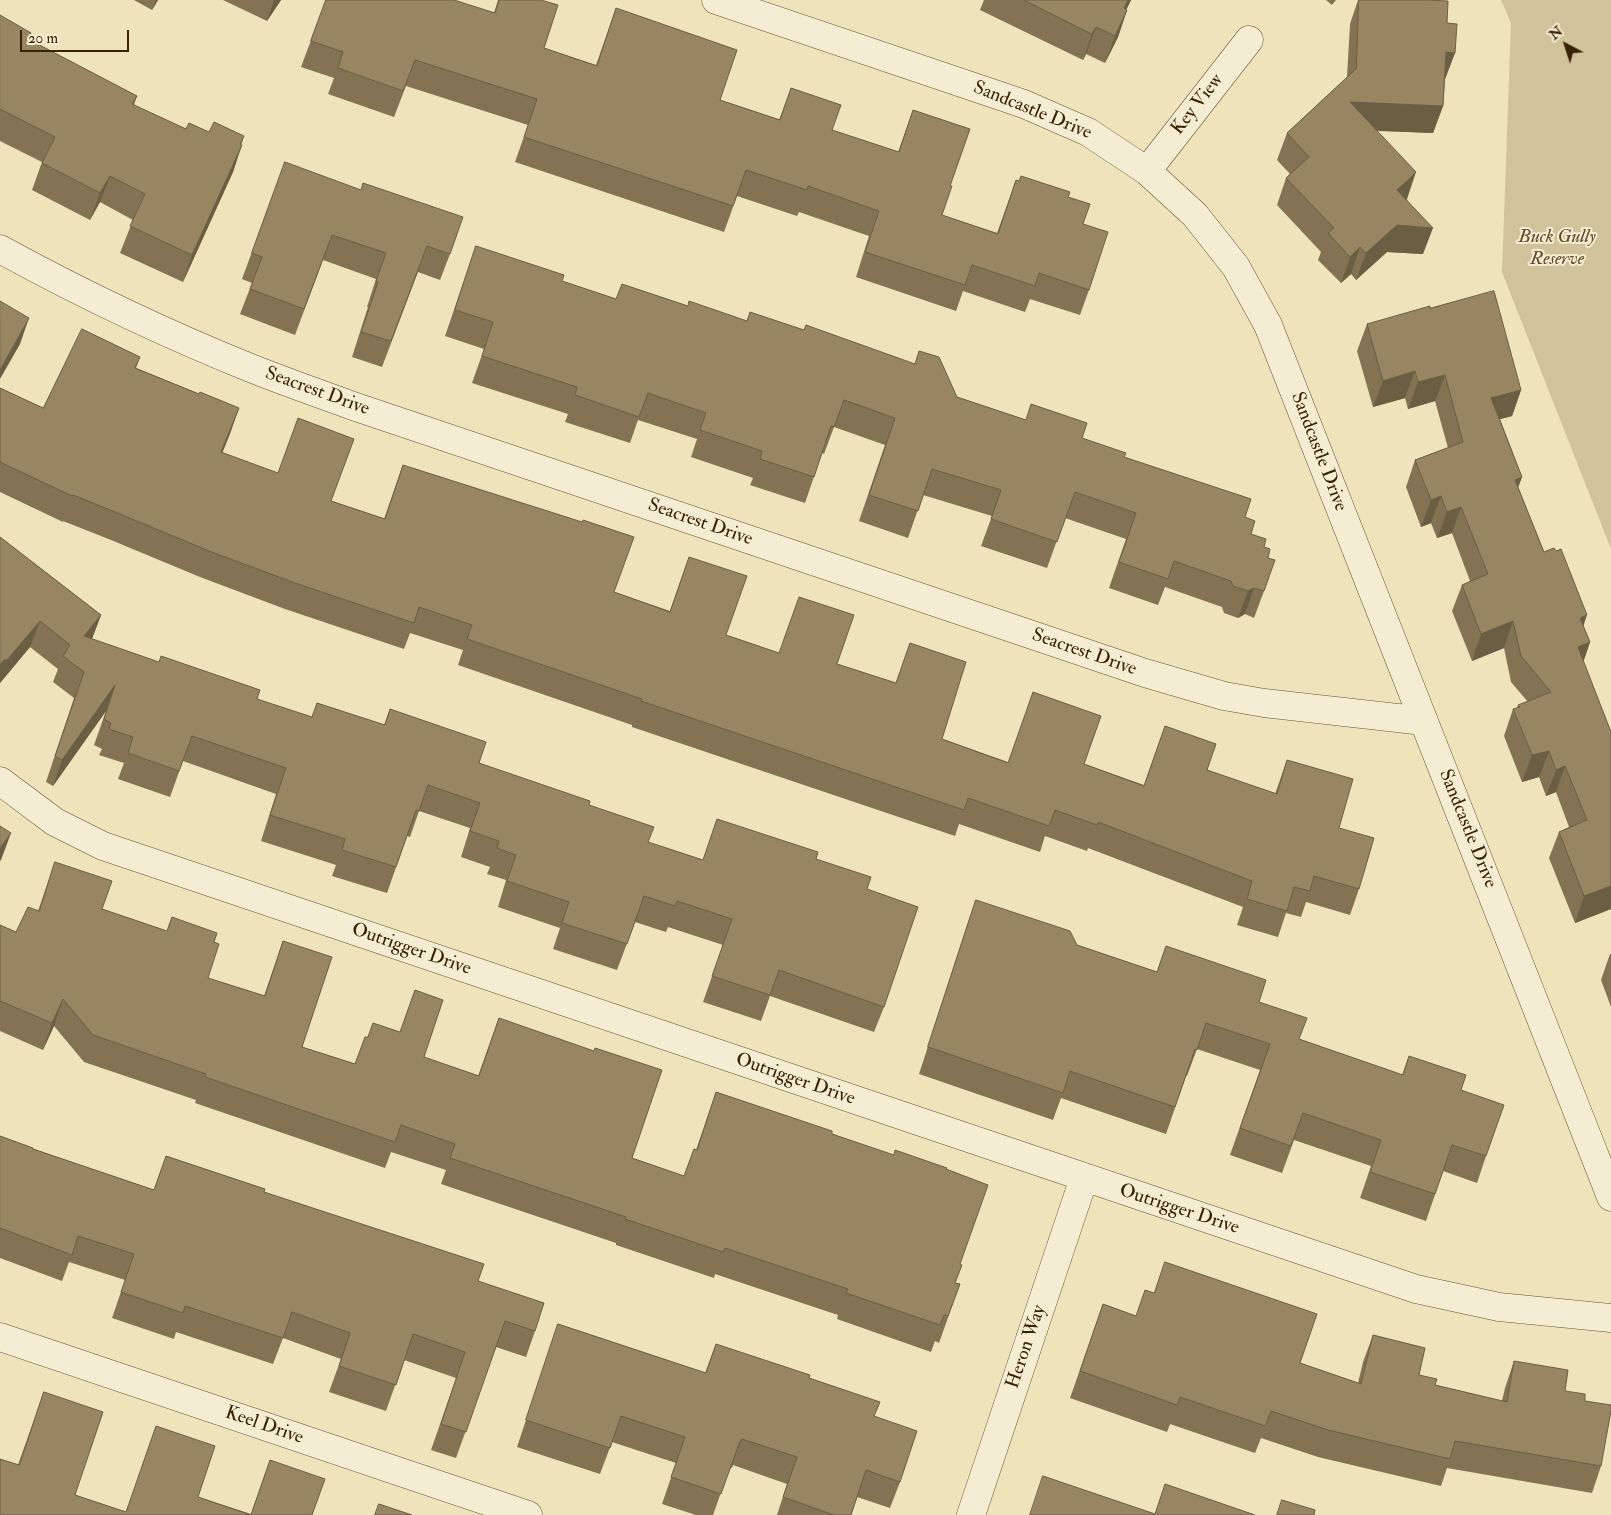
<!DOCTYPE html>
<style>
body{margin:0}
#map{position:relative;width:1611px;height:1515px;overflow:hidden;background:#efe3bb;font-family:"IM FELL Double Pica",serif}
canvas{display:block}
.north{position:absolute;left:1541px;top:20px;width:50px;height:50px;-webkit-text-stroke:4px #f5edd3;paint-order:stroke;rotate:320deg;font-size:14px;font-weight:700;line-height:20px;text-align:center;color:#392101}
.north::after{content:'';display:block;margin:auto;width:18px;height:22px;background:#392101;clip-path:polygon(50% 0,100% 100%,50% 72%,0 100%)}
.scale{position:absolute;left:20px;top:30px;width:109px;height:22px;box-sizing:border-box;border:2px solid #392101;border-top:0;padding-left:6px;font-size:15px;line-height:18px;white-space:nowrap;color:#392101;-webkit-text-stroke:4px #f5edd3;paint-order:stroke}
</style>
<div id="map">
<canvas width="1611" height="1515"></canvas>
<div class="north">N</div>
<div class="scale">20 m</div>
</div>
<script>
const c = document.querySelector('canvas').getContext('2d');
c.lineJoin = 'round';
function fillPath(path, color) { c.fillStyle = color; c.fill(path, 'evenodd'); }
function strokePath(path, color, width, dash) { c.strokeStyle = color; c.lineWidth = width; c.lineCap = dash ? 'butt' : 'round'; c.setLineDash(dash || []); c.stroke(path); }
function drawText(font, color, halo, rows, align = 'center') {
  c.font = font + ' "IM FELL Double Pica",serif'; c.lineWidth = 4; c.setLineDash([]); c.textBaseline = 'middle'; c.strokeStyle = halo; c.fillStyle = color; for (const [text, x, y, turn = 0] of rows) {
    c.save(); c.translate(x, y); c.rotate((+turn || 0) * Math.PI / 180); c.textAlign = isNaN(turn) ? turn : align; if (halo) c.strokeText(text, 0, 0); c.fillText(text, 0, 0); c.restore();
  }
}
fillPath(new Path2D(`
 M1501 0H1611V549L1502 272 1511 23Z`), '#d0c29b');
const minor = new Path2D(`
 M716 0 1024 104 1088 132 1147 171 1195 215 1236 267 1268 325 1611 1197
 M1147 171 1249 40
 M0 249C82 294 166 334 253 369 286 382 320 394 353 406L1145 673 1224 696 1264 703 1424 721
 M0 781 55 822 103 846 1416 1289 1499 1307 1611 1318
 M0 1337 528 1515
 M971 1515 1084 1178`);
strokePath(minor, '#665230', 29);
strokePath(minor, '#f5edd3', 28);
fillPath(new Path2D(`
 M134 0H158L152 10Z
 M223 0H281L267 21Z
 M326 0 494 13 498 0H541L544 48 596 65 616 8 720 100 779 120 791 88 832 130 898 152 913 110 950 186 942 215 997 233 1016 180 1068 197 1083 224 1089 290 1080 315 1030 299 1025 312 963 291 956 311 856 277 869 236 799 212 797 216 737 196 724 232 515 162 528 125 406 86 394 117 328 94 334 78 301 67Z
 M984 0H1131L1126 10H1127L1118 37 1105 63 1086 54 1083 60 980 10Z
 M1326 0H1336L1332 5Z
 M1358 0H1429L1447 23 1455 53 1445 79 1443 106 1433 133 1377 131 1407 199 1423 254 1387 252 1356 280 1351 274 1341 283 1318 260 1321 252 1277 205 1286 178 1290 174 1277 160 1287 133 1347 77 1350 24Z
 M0 15 31 33 29 40 137 96 134 105 186 129 244 136 233 172 183 282 120 253 133 220 100 202 90 220 32 190 42 162 0 141Z
 M285 162 450 254 440 280 418 272 382 367 352 357 368 307H367L376 279 323 260 295 335 240 314 252 283 242 279Z
 M476 246 562 281 616 299 957 397 1026 420 1082 438 1124 457 1245 517 1251 534 1264 547 1268 558 1264 591 1254 618 1245 614 1238 618 1224 613 1222 607 1165 587 1158 605 1109 588 1126 539 1065 518 1047 568 981 546 992 516 923 495 908 538 859 521 885 445 834 427 824 454 822 453 805 503 750 485 753 478 691 457 697 439 638 420 630 443 565 422 568 414 472 383 484 349 445 336Z
 M1430 308 1521 390 1512 416 1500 419 1522 477 1518 487 1544 552 1583 625 1590 642 1583 662 1611 732V909L1575 923 1549 858 1559 832 1569 827 1556 792 1546 796 1539 777 1522 782 1504 736 1513 709 1517 708 1518 705 1528 702 1511 682 1504 648 1472 661 1452 611 1462 585 1470 581 1452 533 1437 538 1431 523 1421 527 1406 487 1415 460 1448 448 1435 401 1408 409 1405 398 1373 407 1357 351 1367 324Z
 M140 357 136 368 199 394 239 408 222 453 331 501 384 519 403 465 614 592 670 611 689 557 726 635 779 653 837 664 896 683 910 643 942 739 1008 762 1084 764 1144 785 1165 726 1207 770 1275 794 1287 760 1339 828 1359 889 1350 915 1306 902 1301 917 1286 913 1278 937 1237 925 1243 907 1088 848 1087 851 1045 836 1040 852 959 824 955 836 632 727V725L458 665 463 650 410 633 404 649 285 609 200 577 111 540 63 521V522L0 492V388L43 408Z
 M0 537 101 615 92 639 257 699 312 717 317 703 384 725 390 709 479 763 589 805 648 842 703 860 717 819 816 859 867 889 884 1007 874 1032 770 996 761 1021 703 1002 723 945 668 927 666 932 635 922 617 970 553 949 560 928 498 907 506 880 487 874 490 867 461 857 470 828 419 811 410 837 407 836 387 893 332 876 336 865 261 841 276 794 183 761 170 797 118 779 124 763 99 755 102 749 94 745 106 711 53 786 46 782 74 698 53 682 58 669 30 647 0 683Z
 M55 862 102 909 167 931 172 917 214 942 208 978 264 996 283 941 302 1047 355 1064 365 1037H367L400 1032 415 990 424 1057 478 1076 499 1018 632 1158 684 1176 694 1149 696 1150 716 1092 832 1134 893 1155 946 1169 960 1264 955 1283 960 1284 939 1343 935 1341 931 1352 837 1319 838 1315 715 1274 714 1278 616 1245V1243L441 1184 446 1170 391 1152 385 1168 195 1103 196 1100 84 1062 54 1026 43 1050 0 1031V925L16 932 38 911Z
 M976 900 1077 945 1157 972 1166 946 1259 1002 1299 1039 1402 1075 1409 1056 1461 1090 1486 1156 1477 1183 1443 1171 1426 1221 1360 1198 1371 1166 1294 1140 1282 1173 1230 1155 1260 1070 1197 1049 1187 1076H1186L1166 1134 1061 1098 1053 1120 919 1074 967 926Z
 M1610 954H1611V1007L1601 980Z
 M0 1136 33 1149 154 1190 166 1156 264 1192 478 1281 535 1331 526 1357 496 1347 456 1458 431 1450 456 1378 404 1360 386 1411 329 1392 341 1359 283 1338 273 1364 176 1332 174 1339 112 1318 125 1280 69 1262 62 1281 0 1258Z
 M1103 1304 1136 1316 1300 1363 1358 1383 1363 1362 1373 1335 1419 1375 1435 1385 1502 1401 1505 1388 1514 1361 1565 1391 1585 1401 1601 1466 1592 1493 1447 1468 1441 1486 1318 1457 1261 1438 1255 1453 1170 1424 1167 1432 1070 1398Z
 M558 1324 705 1373 716 1344 809 1378 874 1416 900 1482 890 1508 857 1497 851 1515H777L787 1484 733 1465 732 1468 730 1467 713 1515H696L662 1504 676 1463 612 1442 600 1474 517 1447Z
 M44 1392 75 1495 126 1512 198 1497 251 1514 270 1460 312 1515H0Z`), '#837354');
fillPath(new Path2D(`
 M156 0H158L152 10Z
 M274 0H281L267 21Z
 M1128 0H1131L1114 35 1124 8Z
 M1127 10 1118 37 1105 63 1115 36Z
 M1096 27 1086 54 1083 60 1092 34Z
 M1446 52 1455 53 1445 79H1436Z
 M1350 102 1443 106 1433 133 1340 129Z
 M242 145 233 172 183 282 192 255Z
 M1416 172 1407 199 1388 217 1397 190Z
 M110 176 100 202 90 220 100 193Z
 M1397 225 1433 228 1423 254 1387 252 1356 280 1366 253Z
 M1360 247 1351 274 1341 283 1350 257Z
 M29 318 20 344 0 379V370Z
 M1415 371 1405 398 1373 407 1383 381Z
 M1445 375 1435 401 1408 409 1418 382Z
 M1521 390 1512 416 1482 424 1491 398Z
 M239 408 230 434 212 478 221 452Z
 M1522 477 1512 504 1515 480Z
 M1441 496 1431 523 1421 527 1431 500Z
 M1461 507 1452 533 1437 538 1447 512Z
 M1254 588 1245 614 1238 618 1248 591Z
 M101 615 91 641 84 636Z
 M1587 615 1578 642 1580 618Z
 M40 621 30 647 0 683V665Z
 M1513 621 1504 648 1472 661 1481 634Z
 M1590 642 1581 669 1578 647Z
 M115 685 106 711 53 786 62 760Z
 M1549 751 1539 777 1522 782 1532 755Z
 M1565 766 1556 792 1546 796 1556 770Z
 M11 833 1 860 0 861V848Z
 M1611 886V909L1575 923 1584 896Z
 M63 999 54 1026 43 1050 52 1023Z`), '#6a5e45');
const building = new Path2D(`
 M326 0H454L495 13 499 0H541L558 5 544 48 597 66 616 8 737 50 720 100 780 120 791 88 841 105 832 130 899 152 913 110 970 129 950 186H952L942 215 998 234 1016 180 1019 181 1021 176 1070 192 1068 197 1090 204 1083 224 1108 232 1089 290 1039 273 1035 286 972 265 965 285 865 252 879 211 808 186 807 190 746 170 733 206 524 137 537 99 415 60 403 91 338 68 343 52 311 41Z
 M1024 0H1128L1124 8 1127 10 1115 36 1096 27 1092 34Z
 M1359 0H1429L1448 1 1447 23 1457 24 1455 53 1446 52 1443 106 1350 102 1416 172 1397 190 1433 228 1397 225 1366 253 1360 247 1350 257 1328 233 1334 228 1286 178 1309 157 1287 133 1356 69Z
 M0 15 31 33 28 39 137 96 132 104 186 129 189 123 209 132 214 122 244 136 240 144 242 145 192 255 130 226 145 194 110 176 100 193 42 163 55 137 0 109Z
 M285 162 361 190 363 183 463 217 450 254 427 246 391 341 361 332 378 282 376 281 386 253 332 235 304 309 250 289 262 257 252 253Z
 M476 246 564 275 562 281 616 299 622 284 688 306 689 301 747 321 750 312 804 330 806 325 915 364 919 351 939 357 957 397 1026 420 1031 404 1087 423 1082 438 1126 453 1124 457 1251 499 1245 517 1255 521 1251 534 1266 539 1264 547 1270 549 1268 558 1275 560 1264 591 1254 588 1248 591 1233 586 1231 581 1174 561 1168 579 1119 562 1136 513 1075 492 1057 542 991 519 1001 490 932 469 918 511 869 495 895 418 844 400 834 427 831 426 814 477 760 459 762 451 700 430 706 413 648 393 639 417 575 395 577 387 482 356 493 322 455 310Z
 M1494 291 1521 390 1491 398 1522 477 1515 480 1544 552 1554 548 1556 551 1561 549 1587 615 1580 618 1590 642 1578 647 1611 732V886L1584 896 1559 832 1587 820 1565 766 1556 770 1549 751 1532 755 1513 709 1520 707 1518 705 1551 692 1521 656 1513 621 1481 634 1462 585 1488 574 1461 507 1447 512 1441 496 1431 500 1415 460 1463 442 1445 375 1418 382 1415 371 1383 381 1367 324 1430 306V308Z
 M0 301 29 318 0 370Z
 M82 329 140 357 135 368 199 394 200 392 239 408 221 452 278 473 298 418 354 439 331 501 385 519 403 465 582 522 583 520 634 537 614 592 670 612 689 557 747 576 726 635 779 653 799 597 854 615 837 664 896 683 910 643 966 662 942 739 1008 763 1033 692 1101 716 1084 764 1144 786 1165 726 1216 744 1207 770 1277 794 1287 760 1353 779 1339 828 1374 838 1359 889 1314 876 1310 891 1294 887 1287 911 1247 899 1252 881 1098 822 1097 825 1055 810 1049 826 968 798 964 810 641 701 642 699 467 639 472 625 419 607 414 623 295 583 209 551 120 514 73 495 72 496 0 462V388L43 408Z
 M0 537 101 615 84 636 159 662 161 656 260 690 257 699 312 717 317 703 385 725 390 709 486 742 479 763 590 801 589 805 654 827 648 842 703 860 717 819 818 852 816 859 871 877 867 889 918 907 884 1007 779 970 770 995 712 976 732 919 677 901 675 906 644 896 627 944 562 923 569 902 507 881 516 855 497 848 499 841 470 831 480 803 428 785 419 811 416 810 396 867 342 850 345 839 270 815 286 768 192 736 179 771 128 753 133 737 109 729 111 723 104 719 115 685 62 760 55 756 84 672 63 656 70 645 40 621 7 660H4L0 665Z
 M0 826 11 833 0 848Z
 M55 862 112 881 102 909 167 931 172 917 217 933 214 942 219 944 208 978 265 996 283 941 332 957 302 1047 355 1064 365 1037H368L373 1023 400 1032 415 990 443 1000 424 1057 479 1076 499 1018 594 1051 595 1048 662 1070 632 1158 684 1176 694 1149 697 1150 716 1092 832 1131V1134L894 1155 895 1150 947 1168 946 1169 988 1185 960 1264 962 1265 955 1283 960 1284 948 1316 944 1315 940 1325 846 1293 848 1289 725 1248 723 1252 625 1219 626 1217 450 1158 455 1144 401 1125 395 1142 205 1077 206 1074 93 1035 63 999 52 1023 0 1001V925L16 932 28 907 39 911Z
 M976 900 1070 931 1077 945 1157 972 1166 946 1266 980 1259 1002 1307 1018 1299 1039 1403 1075 1409 1056 1466 1075 1461 1090 1504 1105 1486 1156 1452 1145 1435 1194 1370 1172 1381 1140 1303 1113 1291 1146 1240 1128 1270 1044 1206 1023 1197 1050 1195 1049 1175 1107 1070 1071 1063 1093 928 1047Z
 M0 1136 33 1148V1149L154 1190 166 1156 265 1189 264 1192 484 1264 478 1281 544 1303 535 1331 505 1321 466 1432 441 1424 465 1352 413 1334 396 1385 339 1366 350 1333 292 1312 283 1338 185 1306 183 1313 121 1292 134 1254 78 1236 72 1255 0 1228Z
 M1165 1262 1317 1314 1300 1363 1361 1384 1373 1335 1425 1348 1419 1375 1437 1379 1435 1385 1507 1402 1514 1361 1568 1370 1565 1391 1585 1394V1401L1611 1405V1411L1601 1466 1455 1441 1450 1459 1328 1430 1271 1411 1265 1426 1180 1397 1177 1405 1080 1371 1103 1304 1136 1316 1145 1290 1154 1293Z
 M558 1324 706 1373 716 1344 810 1375 809 1378 880 1402 874 1416 917 1431 900 1482 866 1470 851 1515H834L783 1497 797 1457 742 1439 741 1441H740L721 1494 671 1477 685 1437 621 1416 610 1448 526 1420Z
 M44 1392 103 1412 75 1495 126 1512 156 1426 215 1446 198 1497 251 1515 270 1460 325 1479 312 1515H0V1459L19 1465Z
 M1043 1476 1155 1514 1165 1484 1255 1515H1030Z
 M1282 1500 1315 1510 1314 1515H1277Z
 M379 1504 412 1515H375Z`);
fillPath(building, '#988662');
strokePath(building, '#6a5e45', 1);
drawText('19px', '#392101', '#f5edd3', [
 ["Key View",1198,105,-52],
 ["Sandcastle Drive",1032,111,22],
 ["Seacrest Drive",317,392,20],
 ["Sandcastle Drive",1318,452,69],
 ["Seacrest Drive",700,523,19],
 ["Seacrest Drive",1084,653,19],
 ["Sandcastle Drive",1467,829,68],
 ["Outrigger Drive",411,950,19],
 ["Outrigger Drive",795,1080,19],
 ["Outrigger Drive",1179,1210,18],
 ["Heron Way",1027,1347,-71],
 ["Keel Drive",264,1426,19]
]);
drawText('italic 19px', '#5f4928', '#f5edd3', [
 ["Buck Gully",1557,238],
 ["Reserve",1557,260]
]);
</script>
